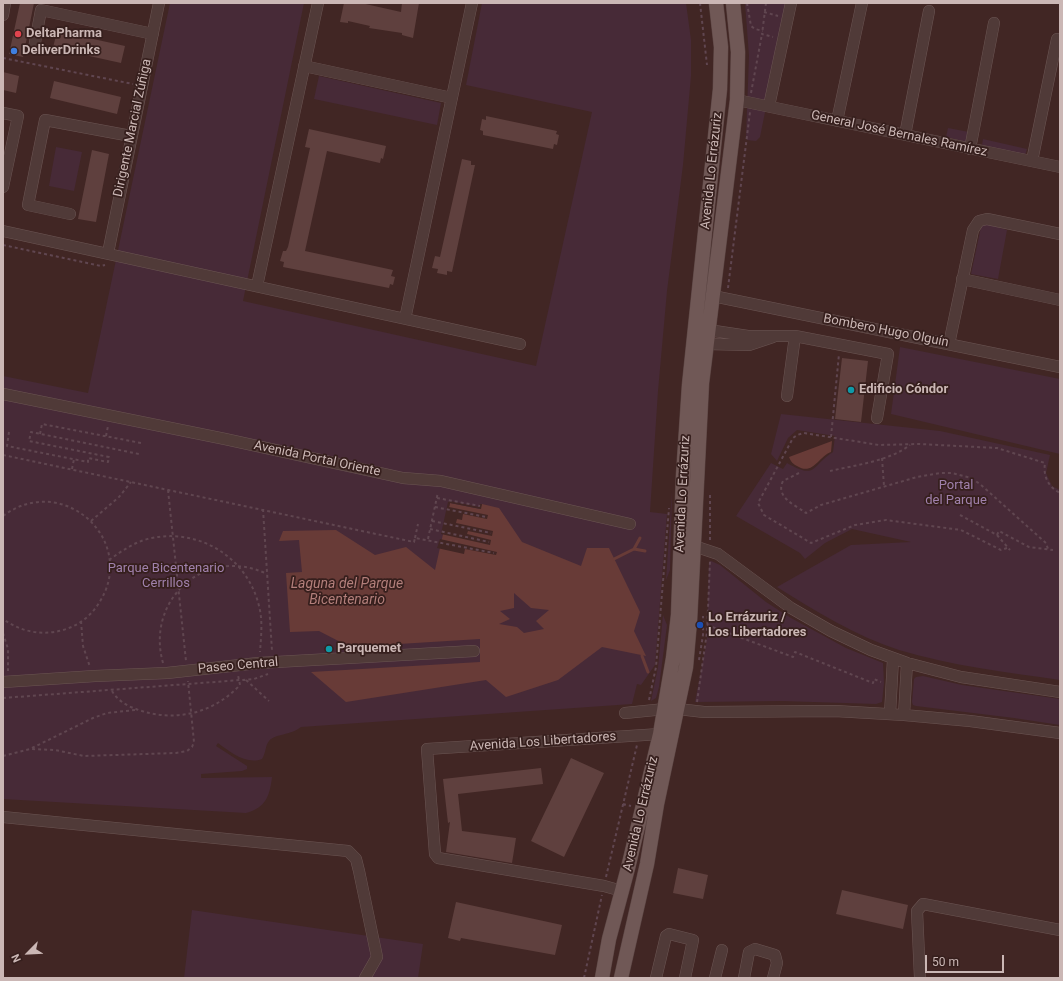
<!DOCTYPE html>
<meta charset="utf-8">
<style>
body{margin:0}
#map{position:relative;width:1063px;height:981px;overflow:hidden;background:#412624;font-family:Roboto,sans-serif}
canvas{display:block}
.frame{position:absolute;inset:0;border:4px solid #cbb7b5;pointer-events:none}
.north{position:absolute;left:8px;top:933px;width:40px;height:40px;-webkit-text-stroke:3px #361f1d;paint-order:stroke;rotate:246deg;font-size:11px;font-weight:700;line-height:16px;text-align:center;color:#cbb7b5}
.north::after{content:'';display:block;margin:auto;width:14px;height:18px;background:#cbb7b5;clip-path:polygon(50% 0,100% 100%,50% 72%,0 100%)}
.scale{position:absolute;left:925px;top:955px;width:79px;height:18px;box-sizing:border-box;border:2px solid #cbb7b5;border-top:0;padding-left:5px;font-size:12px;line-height:14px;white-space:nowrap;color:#cbb7b5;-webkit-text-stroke:3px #361f1d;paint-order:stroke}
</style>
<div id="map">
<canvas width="1063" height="981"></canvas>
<div class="frame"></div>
<div class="north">N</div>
<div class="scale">50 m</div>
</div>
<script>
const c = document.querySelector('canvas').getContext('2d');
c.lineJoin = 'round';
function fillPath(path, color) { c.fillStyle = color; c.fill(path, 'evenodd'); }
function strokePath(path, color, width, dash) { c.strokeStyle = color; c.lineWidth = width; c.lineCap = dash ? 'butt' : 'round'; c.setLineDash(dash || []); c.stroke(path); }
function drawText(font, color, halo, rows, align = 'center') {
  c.font = font + ' Roboto,sans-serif'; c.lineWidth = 3.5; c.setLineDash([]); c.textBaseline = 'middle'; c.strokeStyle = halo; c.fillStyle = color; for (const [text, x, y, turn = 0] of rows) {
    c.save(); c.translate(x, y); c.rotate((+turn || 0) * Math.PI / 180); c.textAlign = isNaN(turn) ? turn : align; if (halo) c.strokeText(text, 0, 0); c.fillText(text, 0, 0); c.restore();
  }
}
fillPath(new Path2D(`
 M170 3H304L243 301 536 366 592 112 466 85 482 3H686L691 40V76L683 165 667 291 658 391 650 512 667 514 655 665 641 685 637 684 632 704 301 727C290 736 276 733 269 741 265 746 266 753 262 759 246 765 230 752 218 743L216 746 247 766V769L242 771 201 774V778L272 777C270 795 266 808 246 813L3 799V376L88 393Z
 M745 3H787L760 137 756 141 747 140 746 137 749 56Z
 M319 76 441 103 437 125 314 99Z
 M948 128 969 132 967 142 946 137Z
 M983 139 1027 149 1025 155 982 145Z
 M56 147 82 152 74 191 49 186Z
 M987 224 1007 230 998 279 971 274 981 227Z
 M900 347 1060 379V454L891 414Z
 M781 414 940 431 1050 455 1046 473 1052 486 1060 490V680C1006 672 952 666 899 650 856 636 815 611 777 587L851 545 911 542 852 529 825 543 805 559 800 553 736 516 771 463 783 469 787 463C817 480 811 466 833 452L835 436 797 430 788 438 777 461 771 454Z
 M672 491 670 570 666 580Z
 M711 561 720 565 766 602 791 618 846 648 883 663 884 683 882 702 876 704 782 701 695 702 707 640 709 562Z
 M663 615 667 625 659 687 656 698 651 701 658 667Z
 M923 676 962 685 1060 699V725L1014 718 916 706 913 705 912 702 914 679 916 677Z
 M192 910 423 944 418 978H184Z`), '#472a37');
fillPath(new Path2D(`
 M832 441 831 452C818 457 813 476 797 466 793 464 791 462 789 457Z
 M450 503 480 509 482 504 499 508 522 542 581 566 587 548H609L640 612 634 631 646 656 602 647 558 680 506 697 486 680 346 702 311 672 480 662V639L350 647 319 631 290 632 286 573 302 572 299 540 279 541 283 531 336 530 375 555 406 547 435 570ZM514 593 531 608 549 610 536 621 544 629 524 633 517 627 499 624 510 619 500 611 514 608Z`), '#683b37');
fillPath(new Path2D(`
 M450 501 479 507 480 504H482L481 509 450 503 449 507 488 515 487 519 463 514 462 520 457 519 456 523 493 531 492 536 468 531 467 534 491 540 490 545 441 534 448 502Z
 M440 539 497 552 496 555 465 549 464 554 437 548Z`), '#412624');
strokePath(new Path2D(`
 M634 549 645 551
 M614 559 634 549 640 538
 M642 656 648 672`), '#683b37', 3);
fillPath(new Path2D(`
 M20 3H34L23 57 9 54Z
 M344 3H361L401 12 402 3H419L413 38 402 35V33L369 28 370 26 348 21V23L340 22Z
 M57 31 125 46 121 63 53 48Z
 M3 72 19 76 16 93 3 90Z
 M54 81 121 97 117 114 50 98Z
 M486 116 557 131 556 134 559 135 557 145 554 144 553 149 483 135V131L480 130 482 119 486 120Z
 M309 129 386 146 383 159 381 158 380 163 327 151 305 251 393 270 391 276 395 277 393 285 390 284 389 288 283 267 284 262 280 261 283 251H286L288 247 310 148 305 147Z
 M92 150 109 154 96 222 78 219Z
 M462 159 471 161V165H475L452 272 447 271V275L437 273 438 269 432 268 435 256 440 257Z
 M842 358 868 361 861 422 835 419Z
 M571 758 604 773 564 857 531 841Z
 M541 768 543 784 458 794 462 831 516 838 512 863 446 852 450 822 448 823 443 779Z
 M678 868 708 875 703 899 673 893Z
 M842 890 908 905 903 929 836 914Z
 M456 902 562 925 555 955 461 938 460 941 448 938Z`), '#5f403e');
const minor = new Path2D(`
 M3 15 5 3
 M34 48 41 10 153 34
 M304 66 452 98
 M737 100 1060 167
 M769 106 791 3
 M3 113 18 116 3 187
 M837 121 862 3
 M905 135 929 11
 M970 149 994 23
 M1032 161 1057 39
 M70 214 28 205 45 120 131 136
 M3 231 520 344
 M108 253 159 3
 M962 279 1060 300
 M257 286 318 3
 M713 296 1060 367
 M405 319 472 3
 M708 330 748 336H795L888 354 877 418
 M706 344 749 345 773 337
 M949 344 973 230 979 221 987 219 1060 234
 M3 394 225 439 403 478 441 481 630 524
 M787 396 795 336
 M694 546 718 554 791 608 831 631 871 650 907 663 961 677 1060 692
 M3 682 95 676 167 673 258 663 474 651
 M678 709 704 712 835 711 904 715 970 721 1060 733
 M625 713 665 709
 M890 714 893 659
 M904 715 907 663
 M3 817 348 851 356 859 359 871 377 957 365 978
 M622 891 604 886 438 858 435 854 427 749 660 734
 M656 978 666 936 669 934 693 940 685 978
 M715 978 722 950
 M744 978 749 952 755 949 775 955 777 963 773 978
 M920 978 917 911 923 904 1060 930`);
const major = new Path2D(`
 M602 978 609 939 628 868 660 734 673 658 678 615 683 476 689 385 720 89 721 47 716 3
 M621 978 647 864 657 804 686 667 690 621 702 383 737 100 738 52 733 3`);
strokePath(minor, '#6b5553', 12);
strokePath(major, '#5a4442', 15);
strokePath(new Path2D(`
 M700 3 707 65
 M747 3 751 26 755 29 763 31
 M766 3 762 34 773 37
 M764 12 778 16
 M3 58 133 84
 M751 93 762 34
 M3 245 101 266 105 265
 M728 288 750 112
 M9 432 7 446 88 462V458L108 462 109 457 29 441 31 432 139 454
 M40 434 42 424 141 443
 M106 436 108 426
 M831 437 839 354
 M3 455 414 542 415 538 494 553
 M882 458 884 486
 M72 469 74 459
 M830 471C856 465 889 461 910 445
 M799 473 783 481C775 497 795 505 806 513L821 505 917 477 940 473H952L971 478 980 484 1046 543 1048 549
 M168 490 186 661
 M710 495V541
 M437 498 480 506
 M435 507 486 517
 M263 509 272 651
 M960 515 997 535 1010 550
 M3 516C63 471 139 541 99 603 91 616 78 626 63 630 42 636 21 632 3 619
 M91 521 119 497 131 482
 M432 521 491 533
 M430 529 489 542
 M997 535 999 531 1029 547 1053 550
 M415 538 418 524
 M428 539 438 492
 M1007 548 1001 550 961 530 886 520 855 525 811 543 764 515 758 503 793 438 797 435 804 433 879 445 919 444 997 448 1045 463C1043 476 1048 487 1060 493
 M109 560C123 550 136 541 152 538 201 528 248 559 259 606 263 621 261 637 260 652
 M81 621 83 646 90 667
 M707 625 793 657 795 652 873 683 874 679 881 682
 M3 633 8 649V671
 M699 660 703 635V616
 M163 663C145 599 206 545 267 574
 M246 680 269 701
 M112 691C117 700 127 706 136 709 173 723 213 714 240 685L238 675
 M3 698 254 679 268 674
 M649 700 656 667 669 508
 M697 702 707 632 710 561
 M32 748 93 718 107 713 135 710
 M3 756 30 749 55 750 84 756 176 753 187 751 192 747 194 742 188 681
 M623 804 631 806
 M606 877 637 745
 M584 978 602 895`), '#604650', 2, [3, 3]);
strokePath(minor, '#503a38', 11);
strokePath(major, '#705856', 14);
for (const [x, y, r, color] of [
 [18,34,4,"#e0444e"],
 [14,51,4,"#3f7fe0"],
 [851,390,4,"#0f9aa8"],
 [700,625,4,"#1a4fb4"],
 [329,649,4,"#0f9aa8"]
]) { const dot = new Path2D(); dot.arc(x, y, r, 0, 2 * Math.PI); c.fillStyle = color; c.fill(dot); strokePath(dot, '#361f1d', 1.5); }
drawText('bold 13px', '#cbb7b5', '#361f1d', [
 ["DeltaPharma",26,34],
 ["DeliverDrinks",22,51],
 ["Edificio Cóndor",859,390],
 ["Lo Errázuriz /",708,618],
 ["Los Libertadores",708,633],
 ["Parquemet",337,649]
], 'left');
drawText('13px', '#cbb7b5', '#361f1d', [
 ["Dirigente Marcial Zúñiga",133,128,-78],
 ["General José Bernales Ramírez",899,134,12],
 ["Avenida Lo Errázuriz",712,171,-84],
 ["Bombero Hugo Olguín",886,331,11],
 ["Avenida Portal Oriente",317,459,12],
 ["Avenida Lo Errázuriz",683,494,-87],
 ["Paseo Central",238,666,-5],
 ["Avenida Los Libertadores",543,742,-4],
 ["Avenida Lo Errázuriz",641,814,-77]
]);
drawText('13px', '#a081ac', '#361f1d', [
 ["Portal",956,486],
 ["del Parque",956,501],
 ["Parque Bicentenario",166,569],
 ["Cerrillos",166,584]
]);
drawText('italic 14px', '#b37f7b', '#361f1d', [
 ["Laguna del Parque",347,584],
 ["Bicentenario",347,600]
]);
</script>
